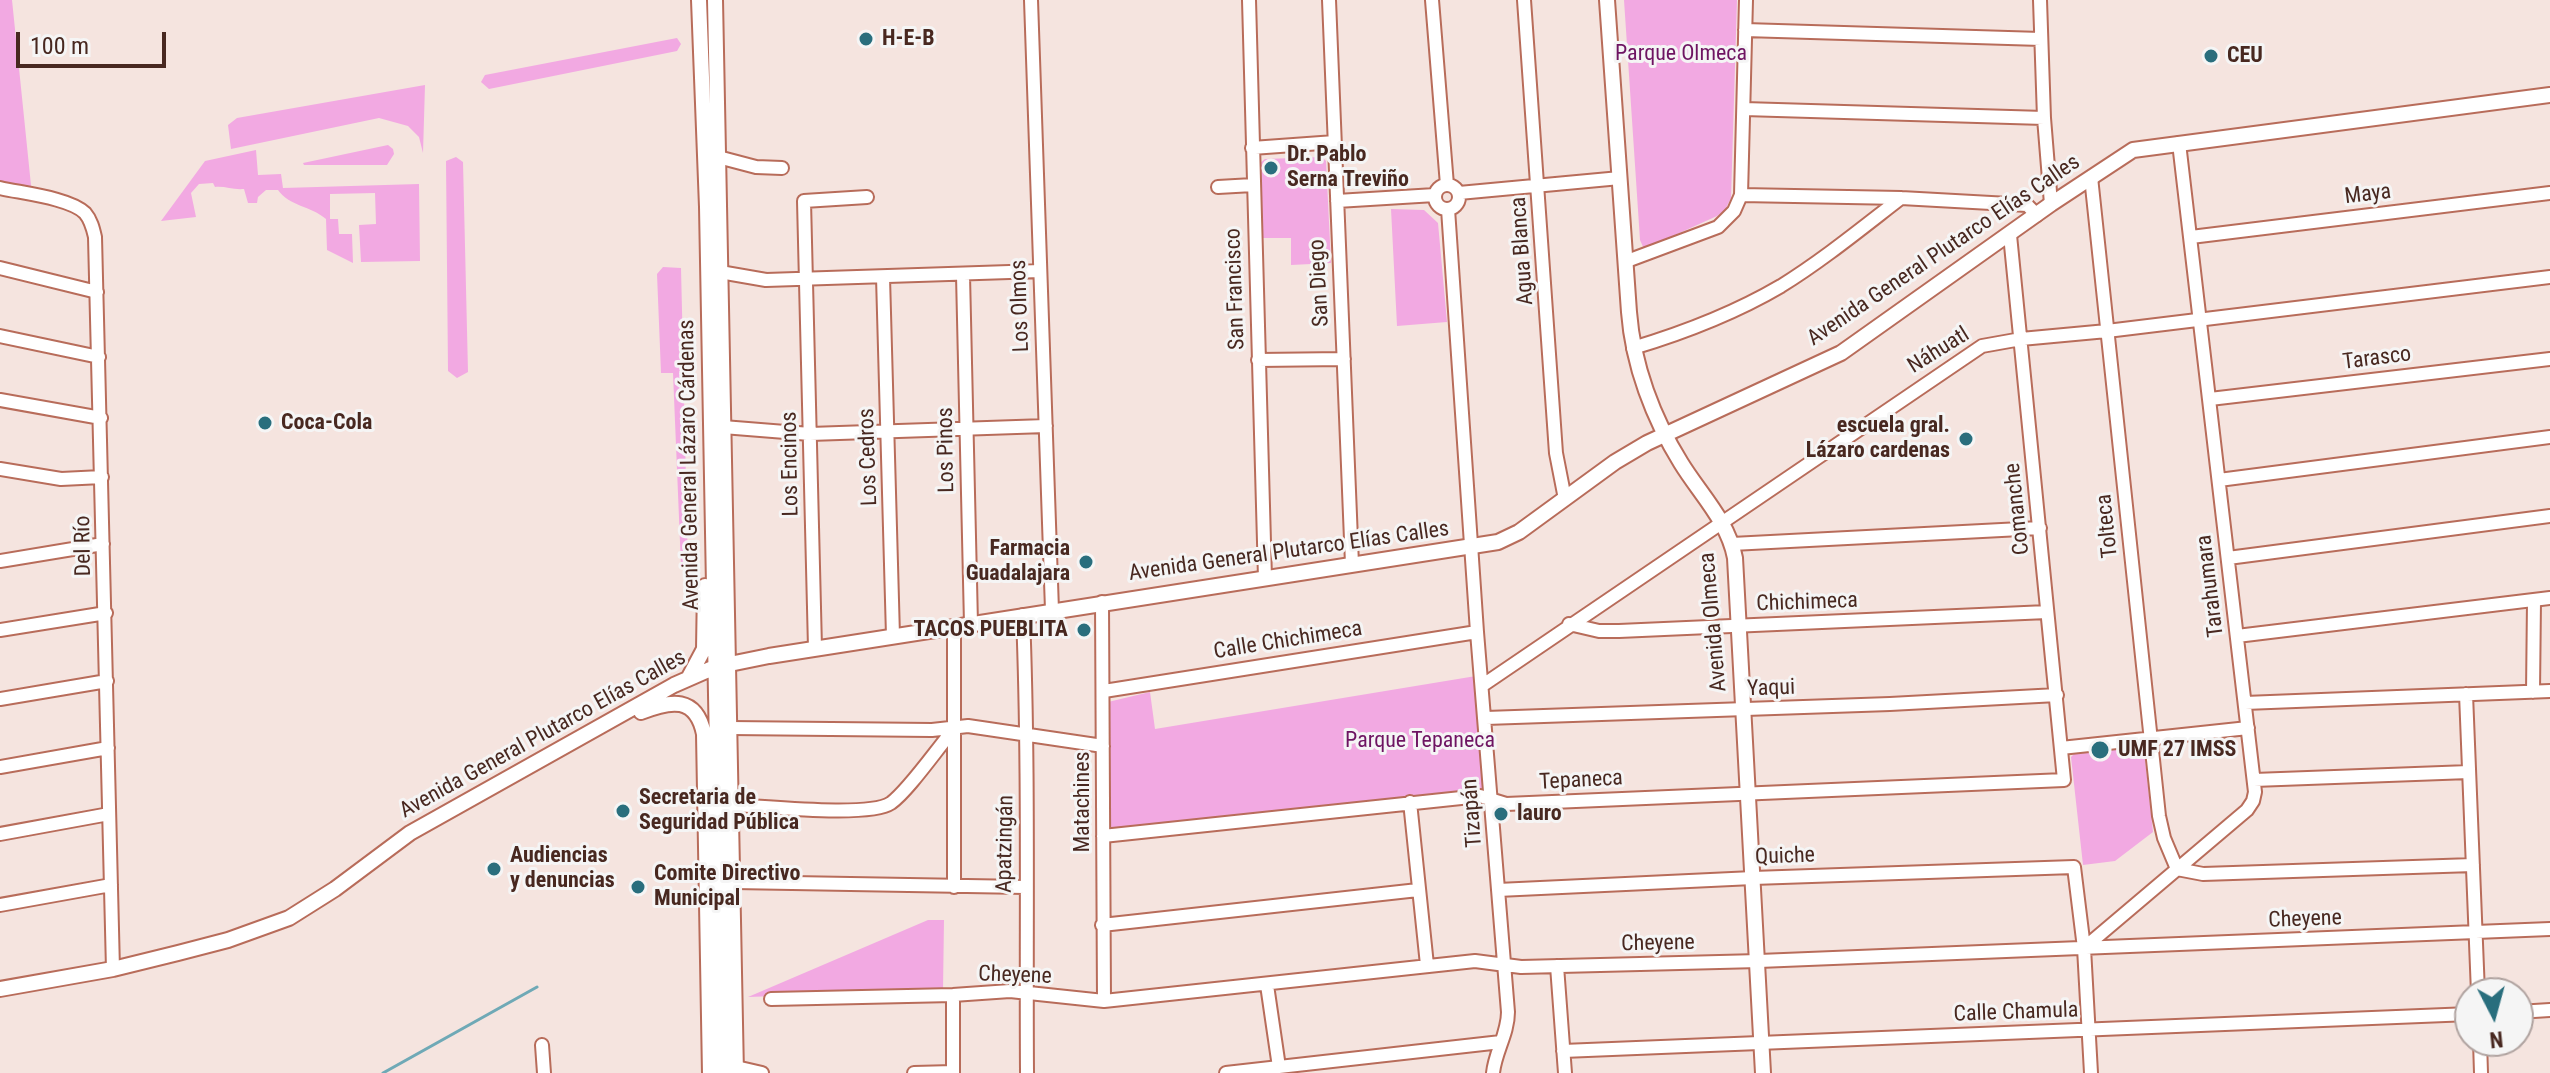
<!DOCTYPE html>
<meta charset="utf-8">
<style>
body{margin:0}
#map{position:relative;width:2550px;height:1073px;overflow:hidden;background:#f5e4df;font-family:"Roboto Condensed",sans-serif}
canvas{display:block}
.north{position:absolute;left:2454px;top:977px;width:80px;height:80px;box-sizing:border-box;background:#f5f5f5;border:2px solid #b0a3a0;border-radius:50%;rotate:174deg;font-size:22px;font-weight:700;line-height:32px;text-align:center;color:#482820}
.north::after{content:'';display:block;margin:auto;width:28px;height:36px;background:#296e7d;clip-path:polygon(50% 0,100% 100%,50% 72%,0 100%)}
.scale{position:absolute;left:16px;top:32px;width:150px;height:36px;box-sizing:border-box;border:4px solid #482820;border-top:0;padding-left:10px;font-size:24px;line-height:28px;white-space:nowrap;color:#482820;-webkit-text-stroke:6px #f5f5f5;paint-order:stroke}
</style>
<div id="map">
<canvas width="2550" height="1073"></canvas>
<div class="north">N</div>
<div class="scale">100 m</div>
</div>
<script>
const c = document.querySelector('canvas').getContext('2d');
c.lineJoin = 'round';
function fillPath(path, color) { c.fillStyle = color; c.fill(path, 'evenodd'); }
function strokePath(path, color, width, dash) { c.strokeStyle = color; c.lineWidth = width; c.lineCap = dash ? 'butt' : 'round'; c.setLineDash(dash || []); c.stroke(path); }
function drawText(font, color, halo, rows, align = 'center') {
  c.font = font + ' "Roboto Condensed",sans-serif'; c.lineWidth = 6; c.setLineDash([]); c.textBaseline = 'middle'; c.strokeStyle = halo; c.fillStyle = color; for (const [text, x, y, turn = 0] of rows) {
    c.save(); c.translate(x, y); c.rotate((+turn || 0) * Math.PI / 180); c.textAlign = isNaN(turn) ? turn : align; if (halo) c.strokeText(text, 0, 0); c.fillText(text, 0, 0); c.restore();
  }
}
fillPath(new Path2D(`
 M0 0H12L32 195 0 188Z
 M1624 0H1737L1731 198 1725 210 1717 216 1644 249 1640 240Z
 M677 38 681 44 677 51 489 89 481 82 485 75Z
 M425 85 423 153 419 137 408 126 379 118 231 149 228 125 237 118Z
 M388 145 393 149 394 154 387 165H304L303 163Z
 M256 150 258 175 281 174 283 188 419 184 420 261 361 262 359 225 376 224 375 193 330 194V219H338L339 234H352L353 263 327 250 326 219C311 206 289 206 278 190H266L258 197 257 203H248L244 189C233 190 225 186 215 187L213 183 199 184 191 193 196 217 161 221 205 161Z
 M456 157 463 162 468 372 457 378 448 371 446 161Z
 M1322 157 1326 161 1331 263 1291 265V238H1262L1260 163 1265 159Z
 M1391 209 1424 210 1438 223 1447 322 1397 326Z
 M663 267 681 268 688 566H681L673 373H661L657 274Z
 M1476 676 1487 788 1111 832 1108 702 1150 692 1155 729Z
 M2139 746 2144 750 2153 832 2115 861 2083 865 2071 757 2075 753Z
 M928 920H944L943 990 748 997Z`), '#f2a9e2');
strokePath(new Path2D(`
 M383 1073 537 987`), '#6fa9b6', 3);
const minor = new Path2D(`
 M1031 0 1052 610
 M1249 0 1265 578
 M1329 0 1352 564
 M1432 0 1447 185
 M1524 0 1556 453 1565 499
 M2040 0 2044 118 2051 204
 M1745 30 2041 39
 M1744 109 2044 118
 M1252 148 1335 142
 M718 157 756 167 782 168
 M2091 177 2159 816 2164 838 2177 869 2203 874 2473 865
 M1435 197a12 12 0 1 1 24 0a12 12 0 1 1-24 0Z
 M1218 187 1253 185
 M0 188C21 193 70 198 85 213 91 220 93 228 95 237L113 969
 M1459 193 1620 178
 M1741 195 1901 198 2027 205 2037 215
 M1337 201 1435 195
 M1448 209 1477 632 1508 1012C1508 1034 1495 1052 1493 1073
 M2191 237 2550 193
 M1627 261 1718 227 1734 211 1741 195 1746 0
 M0 268 97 292
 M720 272 766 280 1040 271
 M963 275 971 624
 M883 277 893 636
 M0 336 99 357
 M1633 348C1683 333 1735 313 1781 286 1823 260 1862 228 1901 198
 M1258 360 1344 359
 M2210 399 2550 359
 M0 400 101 418
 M723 427 810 434 1046 426
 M0 469 61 479 102 477
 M2219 480 2550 437
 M1732 544 2040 528
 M2228 558 2550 516
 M0 561 103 544
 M1102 602 1104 1001
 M1023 615C1029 768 1026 920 1027 1073
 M1569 624 1599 631H1619L2047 612
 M954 627V887
 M0 630 106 613
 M2237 636 2550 598
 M815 648 804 201 867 197
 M1483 685 1982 346 2021 339 2107 331 2550 277
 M1104 691 1477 632
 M2533 692 2534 601
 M2466 694 2478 993
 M0 699 107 681
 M2245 703 2550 691
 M1486 718 1890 704 2057 695
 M730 728 932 730 968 726 1103 746
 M2061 748 2248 728
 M0 767 108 748
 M2254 780 2469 772
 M1410 802 1427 965
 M732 805C763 806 869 818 891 803 909 790 939 746 955 728
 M0 834 109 814
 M1103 836 1480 796 1506 804 2064 780 2010 235
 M734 882 1025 887
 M1498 890 1753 878 2074 867 2084 948 2091 1073
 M0 905 111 885
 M1102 925 1418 890
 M2084 948 2247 810 2253 801 2255 792 2179 143
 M1557 966 1565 1073
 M1267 985 1279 1067
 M771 999 953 995 1010 991 1104 1001 1475 961 1521 967 1759 961 2550 929
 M2518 1012 2550 1010
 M2480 1041 2481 1073
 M542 1045 544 1073
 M1563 1051 2470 1014
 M736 1067 762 1073
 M914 1073 953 1072
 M953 1073V995
 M1226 1073 1501 1042`);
const tertiary = new Path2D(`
 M699 0 707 207 723 1073
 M715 0 736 1073
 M1607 0 1629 312C1633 365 1653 418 1681 463 1700 494 1728 521 1735 558L1763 1073
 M689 677 704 649 705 586
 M641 712C671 700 696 696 704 734L710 1073
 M0 989 113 969 178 953 228 940 289 918 335 889 410 833 674 685 715 667 769 656 1498 542 1519 532 1615 462 1647 443 1841 353 2051 204 2133 150 2550 95`);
strokePath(minor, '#b86c5a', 16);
strokePath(tertiary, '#b86c5a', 18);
strokePath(minor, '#fff', 12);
strokePath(tertiary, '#fff', 14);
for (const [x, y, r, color] of [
 [866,39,8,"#296e7d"],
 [2211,56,8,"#296e7d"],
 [1271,168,8,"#296e7d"],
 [265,423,8,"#296e7d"],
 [1966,439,8,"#296e7d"],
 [1086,562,8,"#296e7d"],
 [1084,630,8,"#296e7d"],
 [2100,750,10,"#296e7d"],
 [623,811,8,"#296e7d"],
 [1501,814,8,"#296e7d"],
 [494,869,8,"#296e7d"],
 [638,887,8,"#296e7d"]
]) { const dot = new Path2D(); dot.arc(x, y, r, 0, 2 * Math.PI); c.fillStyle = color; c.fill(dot); strokePath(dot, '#f5f5f5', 3); }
drawText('bold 22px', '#482820', '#f5f5f5', [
 ["H-E-B",882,39],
 ["CEU",2227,56],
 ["Dr. Pablo",1287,155],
 ["Serna Treviño",1287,180],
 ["Coca-Cola",281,423],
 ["escuela gral.",1950,426,"right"],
 ["Lázaro cardenas",1950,451,"right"],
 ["Farmacia",1070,549,"right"],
 ["Guadalajara",1070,574,"right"],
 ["TACOS PUEBLITA",1068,630,"right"],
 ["UMF 27 IMSS",2118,750],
 ["Secretaria de",639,798],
 ["Seguridad Pública",639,823],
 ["lauro",1517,814],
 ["Audiencias",510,856],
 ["y denuncias",510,881],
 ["Comite Directivo",654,874],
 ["Municipal",654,899]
], 'left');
drawText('22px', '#6e1462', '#f5f5f5', [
 ["Parque Olmeca",1681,54],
 ["Parque Tepaneca",1420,741]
]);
drawText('22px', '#482820', '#f5f5f5', [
 ["Maya",2368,195,-7],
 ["Agua Blanca",1523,251,-94],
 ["Avenida General Plutarco Elías Calles",1944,251,-34],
 ["San Diego",1320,283,-93],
 ["San Francisco",1236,289,-92],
 ["Los Olmos",1021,306,-92],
 ["Náhuatl",1939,351,-32],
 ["Tarasco",2377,359,-7],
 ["Los Pinos",947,450,-91],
 ["Los Cedros",869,457,-92],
 ["Los Encinos",791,464,-91],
 ["Avenida General Lázaro Cárdenas",690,465,-91],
 ["Comanche",2018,509,-96],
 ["Tolteca",2108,526,-96],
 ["Del Río",84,546,-91],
 ["Avenida General Plutarco Elías Calles",1289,552,-8],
 ["Tarahumara",2211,586,-97],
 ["Chichimeca",1807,603,-2],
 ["Avenida Olmeca",1714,622,-95],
 ["Calle Chichimeca",1288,641,-9],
 ["Yaqui",1771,689,-2],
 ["Avenida General Plutarco Elías Calles",543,735,-29],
 ["Tepaneca",1581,781,-3],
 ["Matachines",1083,802,-90],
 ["Tizapán",1473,813,-94],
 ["Apatzingán",1006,844,-89],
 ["Quiche",1785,857,-2],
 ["Cheyene",2305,920,-2],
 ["Cheyene",1658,944,-1],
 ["Cheyene",1015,976,2],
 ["Calle Chamula",2016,1013,-2]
]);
</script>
